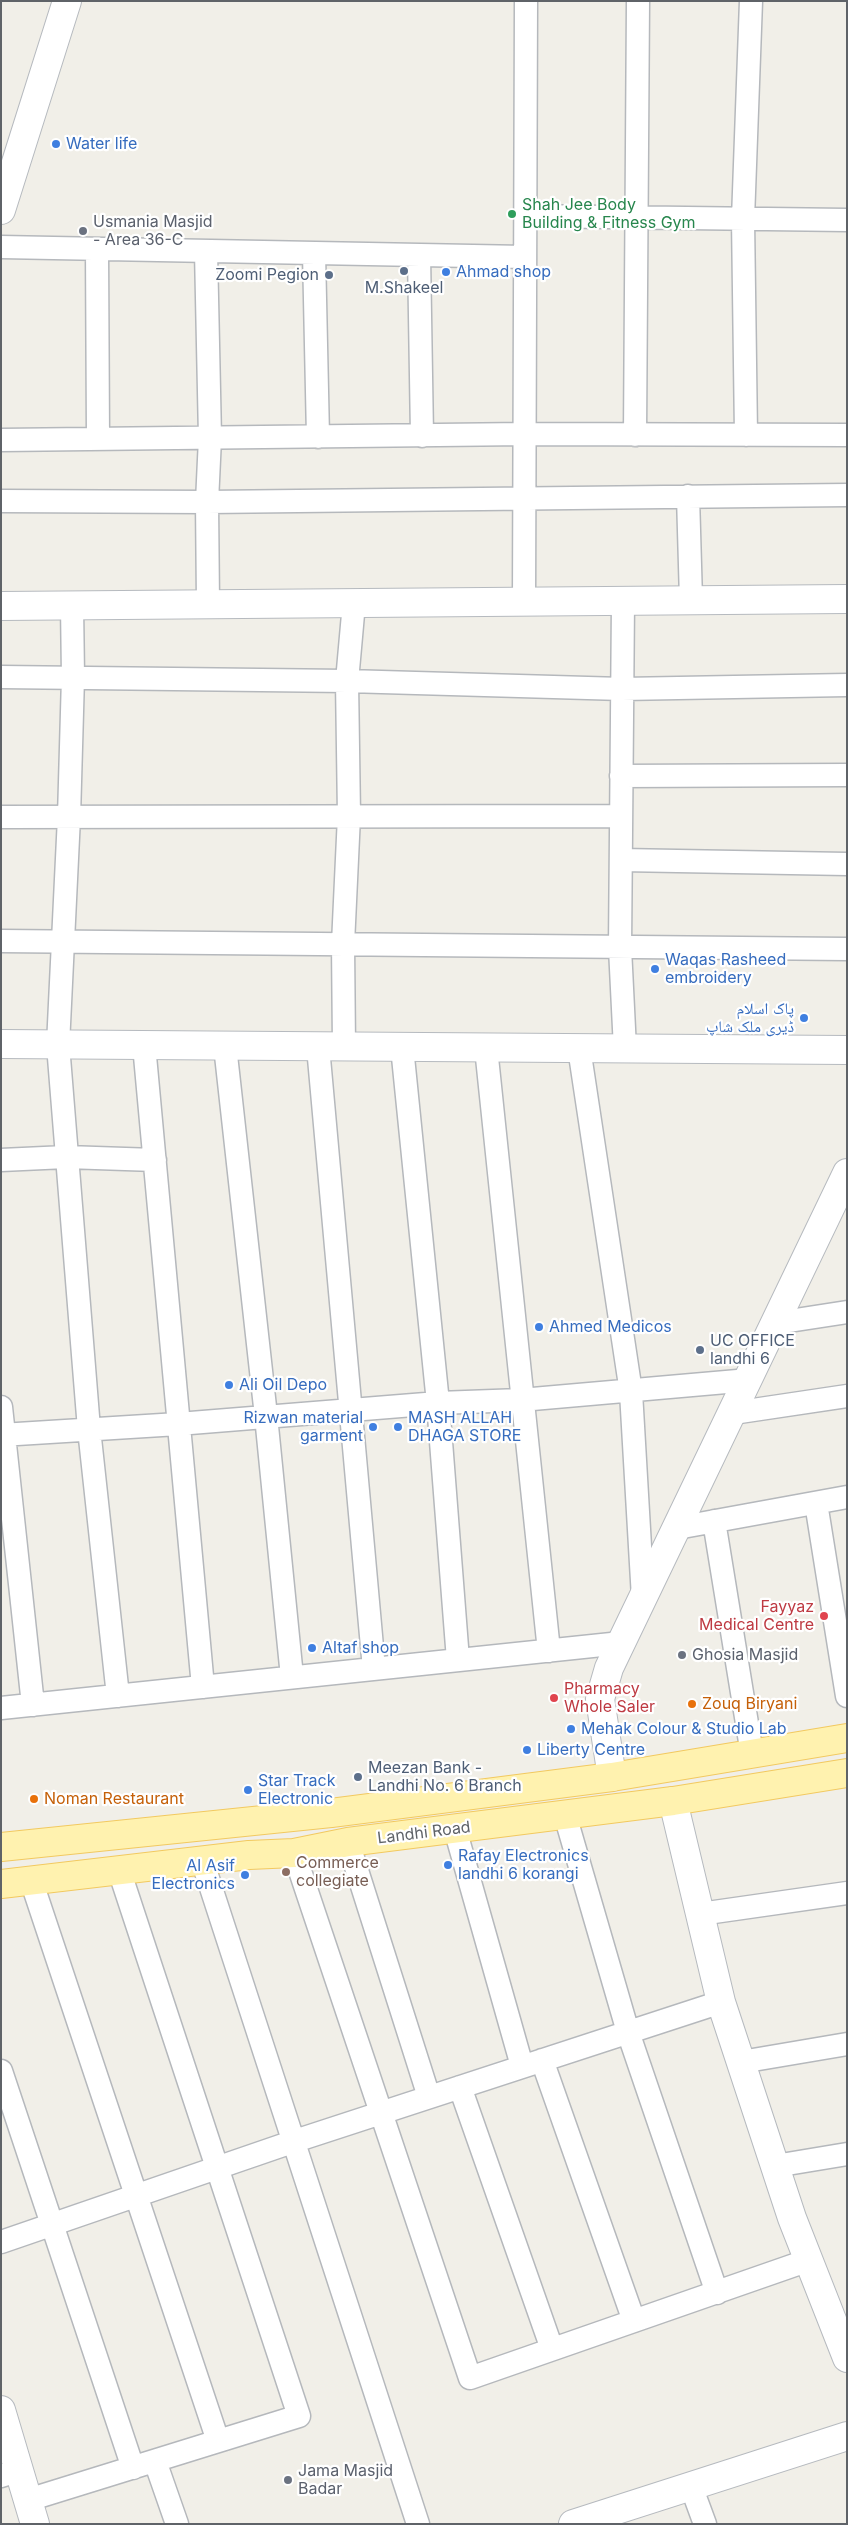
<!DOCTYPE html>
<meta charset="utf-8">
<style>
body{margin:0}
#map{position:relative;width:848px;height:2525px;overflow:hidden;background:#f1efe8;font-family:Inter,sans-serif}
canvas{display:block}
.frame{position:absolute;inset:0;border:2px solid #5f6368;pointer-events:none}
</style>
<div id="map">
<canvas width="848" height="2525"></canvas>
<div class="frame"></div>
</div>
<script>
const c = document.querySelector('canvas').getContext('2d');
c.lineJoin = 'round';
function strokePath(path, color, width, dash) { c.strokeStyle = color; c.lineWidth = width; c.lineCap = dash ? 'butt' : 'round'; c.setLineDash(dash || []); c.stroke(path); }
function drawText(font, color, halo, rows, align = 'center') {
  c.font = font + ' Inter,"Noto Naskh Arabic",sans-serif'; c.lineWidth = 4.5; c.setLineDash([]); c.textBaseline = 'middle'; c.strokeStyle = halo; c.fillStyle = color; for (const [text, x, y, turn = 0] of rows) {
    c.save(); c.translate(x, y); c.rotate((+turn || 0) * Math.PI / 180); c.textAlign = isNaN(turn) ? turn : align; if (halo) c.strokeText(text, 0, 0); c.fillText(text, 0, 0); c.restore();
  }
}
const street = new Path2D(`
 M525 216 847 220
 M1 247 525 257
 M97 249 98 439
 M206 251 210 438 207 502 208 604
 M314 253 318 437
 M419 255 422 436
 M635 435 638 1
 M746 435 743 219 751 1
 M1 440 525 434 847 435
 M688 496 691 600
 M1 501 207 502 847 495
 M623 601 620 948 625 1049
 M524 602 526 1
 M72 605 73 677 69 817 58 1045 89 1429 118 1696
 M1 677 347 681 622 689 847 685
 M621 776 847 775
 M1 817 620 816
 M621 860 847 864
 M1 941 847 949
 M144 1045 203 1687
 M225 1046 266 1416 292 1677
 M318 1047 374 1669
 M344 1047 343 944 349 816 347 681 354 603
 M402 1047 438 1403 458 1660
 M486 1048 549 1651
 M579 1048 631 1392 643 1598
 M1 1160 66 1157 155 1160
 M776 1323 847 1312
 M1 1407 33 1705
 M733 1413 847 1396
 M1 1435 178 1424 438 1403 521 1400 749 1380
 M816 1503 847 1696
 M714 1521 752 1754
 M677 1528 847 1497
 M1 1708 621 1643
 M565 1815 628 2032 717 2293
 M455 1829 522 2066
 M348 1842 429 2097
 M294 1853 470 2378 809 2260
 M202 1860 418 2524
 M31 1880 218 2441
 M700 1914 847 1893
 M542 2060 634 2321
 M741 2062 847 2044
 M1 2071 133 2468
 M460 2087 552 2349
 M775 2166 847 2154
 M1 2242 295 2141 721 2002
 M155 2461 177 2524
 M1 2476 20 2470
 M691 2486 705 2524
 M28 2500 299 2416 119 1870`);
const secondary = new Path2D(`
 M1 210 67 1
 M1 606 847 599
 M1 1044 847 1050
 M612 1777 600 1699 609 1668 847 1173
 M673 1801 721 2002 792 2218 847 2358
 M1 2410 35 2524
 M573 2524 847 2436`);
const primary = new Path2D(`
 M1 1847 331 1813 612 1777 847 1738
 M1 1884 249 1855 294 1853 348 1842 673 1801 847 1773`);
strokePath(street, '#b5b8bc', 25);
strokePath(secondary, '#b6babf', 30);
strokePath(primary, '#f2c960', 30);
strokePath(street, '#fff', 22);
strokePath(secondary, '#fff', 28);
strokePath(primary, '#fff2af', 28);
for (const [x, y, r, color] of [
 [56,144,5,"#3f7fe0"],
 [512,214,5,"#2e9e5b"],
 [83,231,5,"#6b7280"],
 [404,271,5,"#5c6f8a"],
 [446,272,5,"#3f7fe0"],
 [329,275,5,"#5c6f8a"],
 [655,969,5,"#3f7fe0"],
 [804,1018,5,"#3f7fe0"],
 [539,1327,5,"#3f7fe0"],
 [700,1350,5,"#5c6f8a"],
 [229,1385,5,"#3f7fe0"],
 [373,1427,5,"#3f7fe0"],
 [398,1427,5,"#3f7fe0"],
 [824,1616,5,"#e0444e"],
 [312,1648,5,"#3f7fe0"],
 [682,1655,5,"#6b7280"],
 [554,1698,5,"#e0444e"],
 [692,1704,5,"#e8710a"],
 [571,1729,5,"#3f7fe0"],
 [527,1750,5,"#3f7fe0"],
 [358,1777,5,"#5c6f8a"],
 [248,1790,5,"#3f7fe0"],
 [34,1799,5,"#e8710a"],
 [448,1865,5,"#3f7fe0"],
 [286,1872,5,"#8d6e63"],
 [245,1875,5,"#3f7fe0"],
 [288,2480,5,"#6b7280"]
]) { const dot = new Path2D(); dot.arc(x, y, r, 0, 2 * Math.PI); c.fillStyle = color; c.fill(dot); strokePath(dot, '#fff', 2); }
drawText('16px', '#366cbe', '#fff', [
 ["Water life",66,144],
 ["Ahmad shop",456,272],
 ["Waqas Rasheed",665,960],
 ["embroidery",665,978],
 ["پاک اسلام",794,1009,"right"],
 ["ڈیری ملک شاپ",794,1027,"right"],
 ["Ahmed Medicos",549,1327],
 ["Ali Oil Depo",239,1385],
 ["Rizwan material",363,1418,"right"],
 ["garment",363,1436,"right"],
 ["MASH ALLAH",408,1418],
 ["DHAGA STORE",408,1436],
 ["Altaf shop",322,1648],
 ["Mehak Colour & Studio Lab",581,1729],
 ["Liberty Centre",537,1750],
 ["Star Track",258,1781],
 ["Electronic",258,1799],
 ["Rafay Electronics",458,1856],
 ["landhi 6 korangi",458,1874],
 ["Al Asif",235,1866,"right"],
 ["Electronics",235,1884,"right"]
], 'left');
drawText('16px', '#27864d', '#fff', [
 ["Shah Jee Body",522,205],
 ["Building & Fitness Gym",522,223]
], 'left');
drawText('16px', '#5b616d', '#fff', [
 ["Usmania Masjid",93,222],
 ["- Area 36-C",93,240],
 ["Ghosia Masjid",692,1655],
 ["Jama Masjid",298,2471],
 ["Badar",298,2489]
], 'left');
drawText('16px', '#4e5e75', '#fff', [
 ["Zoomi Pegion",319,275,"right"],
 ["M.Shakeel",404,288,"center"],
 ["UC OFFICE",710,1341],
 ["landhi 6",710,1359],
 ["Meezan Bank -",368,1768],
 ["Landhi No. 6 Branch",368,1786]
], 'left');
drawText('16px', '#be3a42', '#fff', [
 ["Fayyaz",814,1607],
 ["Medical Centre",814,1625],
 ["Pharmacy",564,1689,"left"],
 ["Whole Saler",564,1707,"left"]
], 'right');
drawText('16px', '#c56008', '#fff', [
 ["Zouq Biryani",702,1704],
 ["Noman Restaurant",44,1799]
], 'left');
drawText('16px', '#5f6368', '#fff', [
 ["Landhi Road",424,1833,-7]
]);
drawText('16px', '#785e54', '#fff', [
 ["Commerce",296,1863],
 ["collegiate",296,1881]
], 'left');
</script>
